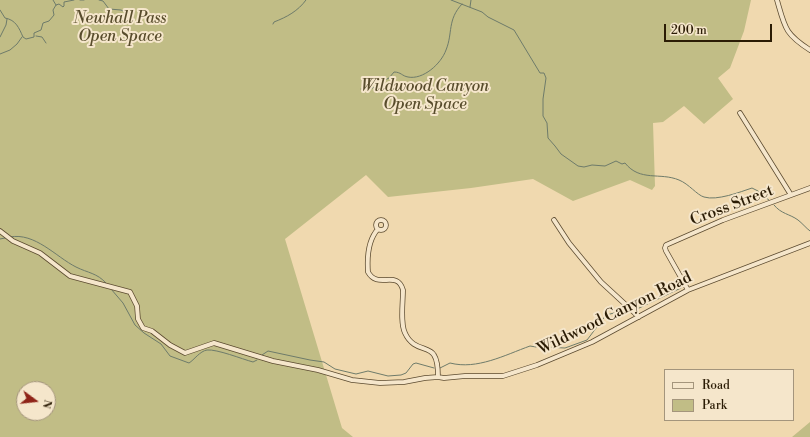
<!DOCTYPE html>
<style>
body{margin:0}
#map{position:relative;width:810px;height:437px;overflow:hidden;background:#f0d9af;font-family:"Libre Bodoni",serif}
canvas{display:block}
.legend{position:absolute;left:664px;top:369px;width:130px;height:52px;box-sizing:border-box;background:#f5e6cb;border:1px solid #a4957c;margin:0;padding:5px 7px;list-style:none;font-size:12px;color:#2b1c05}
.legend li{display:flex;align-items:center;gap:8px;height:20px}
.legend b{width:20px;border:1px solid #a4957c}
.north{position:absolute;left:16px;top:381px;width:40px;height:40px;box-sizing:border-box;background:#f5e6cb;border:1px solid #a4957c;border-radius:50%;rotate:105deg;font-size:11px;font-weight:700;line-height:16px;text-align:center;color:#2b1c05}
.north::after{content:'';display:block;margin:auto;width:14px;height:18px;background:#8f2418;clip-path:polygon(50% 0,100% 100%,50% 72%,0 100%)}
.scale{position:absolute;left:664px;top:24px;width:108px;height:18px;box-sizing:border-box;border:2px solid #2b1c05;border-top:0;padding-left:5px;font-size:12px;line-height:14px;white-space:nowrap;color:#2b1c05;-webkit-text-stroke:3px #f5e6cb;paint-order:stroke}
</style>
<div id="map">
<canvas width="810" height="437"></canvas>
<ul class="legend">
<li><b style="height:5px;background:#f5e6cb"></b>Road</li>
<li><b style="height:11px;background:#c1bd86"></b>Park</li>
</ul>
<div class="north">N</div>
<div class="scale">200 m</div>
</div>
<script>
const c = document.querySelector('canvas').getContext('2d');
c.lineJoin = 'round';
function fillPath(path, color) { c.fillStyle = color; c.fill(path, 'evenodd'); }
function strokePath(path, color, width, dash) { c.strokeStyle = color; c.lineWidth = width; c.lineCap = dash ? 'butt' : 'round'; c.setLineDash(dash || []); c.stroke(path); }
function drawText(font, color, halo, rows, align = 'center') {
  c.font = font + ' "Libre Bodoni",serif'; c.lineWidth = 4; c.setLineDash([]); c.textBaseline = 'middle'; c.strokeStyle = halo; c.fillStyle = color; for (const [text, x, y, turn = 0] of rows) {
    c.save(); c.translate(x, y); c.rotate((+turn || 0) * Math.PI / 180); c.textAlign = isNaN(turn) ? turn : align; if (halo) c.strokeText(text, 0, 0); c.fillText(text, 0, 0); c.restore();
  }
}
fillPath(new Path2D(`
 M0 0H751L744 31 730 68 718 78 733 99 704 124 684 106 663 122 653 123 655 186 652 190 630 180 573 201 533 179 471 188 388 197 366 175 285 239 342 428 353 437H0ZM24 389H48V413H24Z
 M810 422V437H792Z`), '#c1bd86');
strokePath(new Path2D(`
 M53 0 56 5
 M80 0H84
 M99 0 103 1 109 9 121 10 132 15
 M451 0 482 12 488 17 514 30 540 73H544L546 78 543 99V116L547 123 548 138 555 146 561 154 578 166 584 167 592 165 605 166 616 161 622 164 625 163C640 182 660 172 679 180 689 184 697 195 704 197 717 201 740 192 752 188L758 191 770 201
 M470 7 471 0
 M0 10 5 18C16 20 19 28 23 37L26 39 34 37V33L41 30 43 23 49 21 54 15 53 10 56 5 59 4 63 7 64 6V2L74 0
 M273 24 274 22C287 17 298 11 306 0
 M36 36 42 37 46 43
 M0 37 6 25 7 19
 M0 54 10 50 17 44 22 37
 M361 89 373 88 377 84 389 78 394 72C401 72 402 76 408 77 423 80 441 64 446 50 453 33 447 20 462 4
 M774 205C781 214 790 214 798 220 802 223 806 228 810 231
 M10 237C35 232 56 257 76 267 88 273 97 273 106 283
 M0 239 5 238
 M111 289 123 303 135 325 144 333 161 344 170 356 189 363C194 360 200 351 207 350 217 349 242 359 253 362L257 360
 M635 310 681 288
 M543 347 565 348 587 340 606 315 614 313 628 311
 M262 355 268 351 310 360 324 362 335 369 356 374 368 371 388 376 401 375 406 373 413 364 416 363 434 368
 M440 368 450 363C477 370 505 355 530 346L536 347`), '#6e7b6a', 1);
const minor = new Path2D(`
 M777 0C785 28 785 34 810 50
 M740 113 791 195
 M554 220 569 243 601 282 639 317
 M376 225a5 5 0 1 1 10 0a5 5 0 1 1-10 0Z
 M378 229C368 240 367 258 368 272 378 290 397 269 403 290 403 302 400 323 405 333 413 351 429 346 434 355 438 361 438 370 438 377
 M0 231 13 241 40 253 70 276 130 292 137 306 138 319 143 328 152 331 170 345 185 353 214 343 273 361 318 370 352 380 380 383 404 382 425 378 438 377 444 378 465 376H503L537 365 592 342 688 290 810 243
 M688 290 666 251 665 248 666 245 723 220 810 188`);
strokePath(minor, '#5c4b30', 5.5);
strokePath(minor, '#f5e6cb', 4);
drawText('italic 16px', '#584c2c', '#f5e6cb', [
 ["Newhall Pass",120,19],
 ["Open Space",120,37],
 ["Wildwood Canyon",425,87],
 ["Open Space",425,105]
]);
drawText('16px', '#2b1c05', '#f5e6cb', [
 ["Cross Street",732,206,-21],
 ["Wildwood Canyon Road",615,314,-26]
]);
</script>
